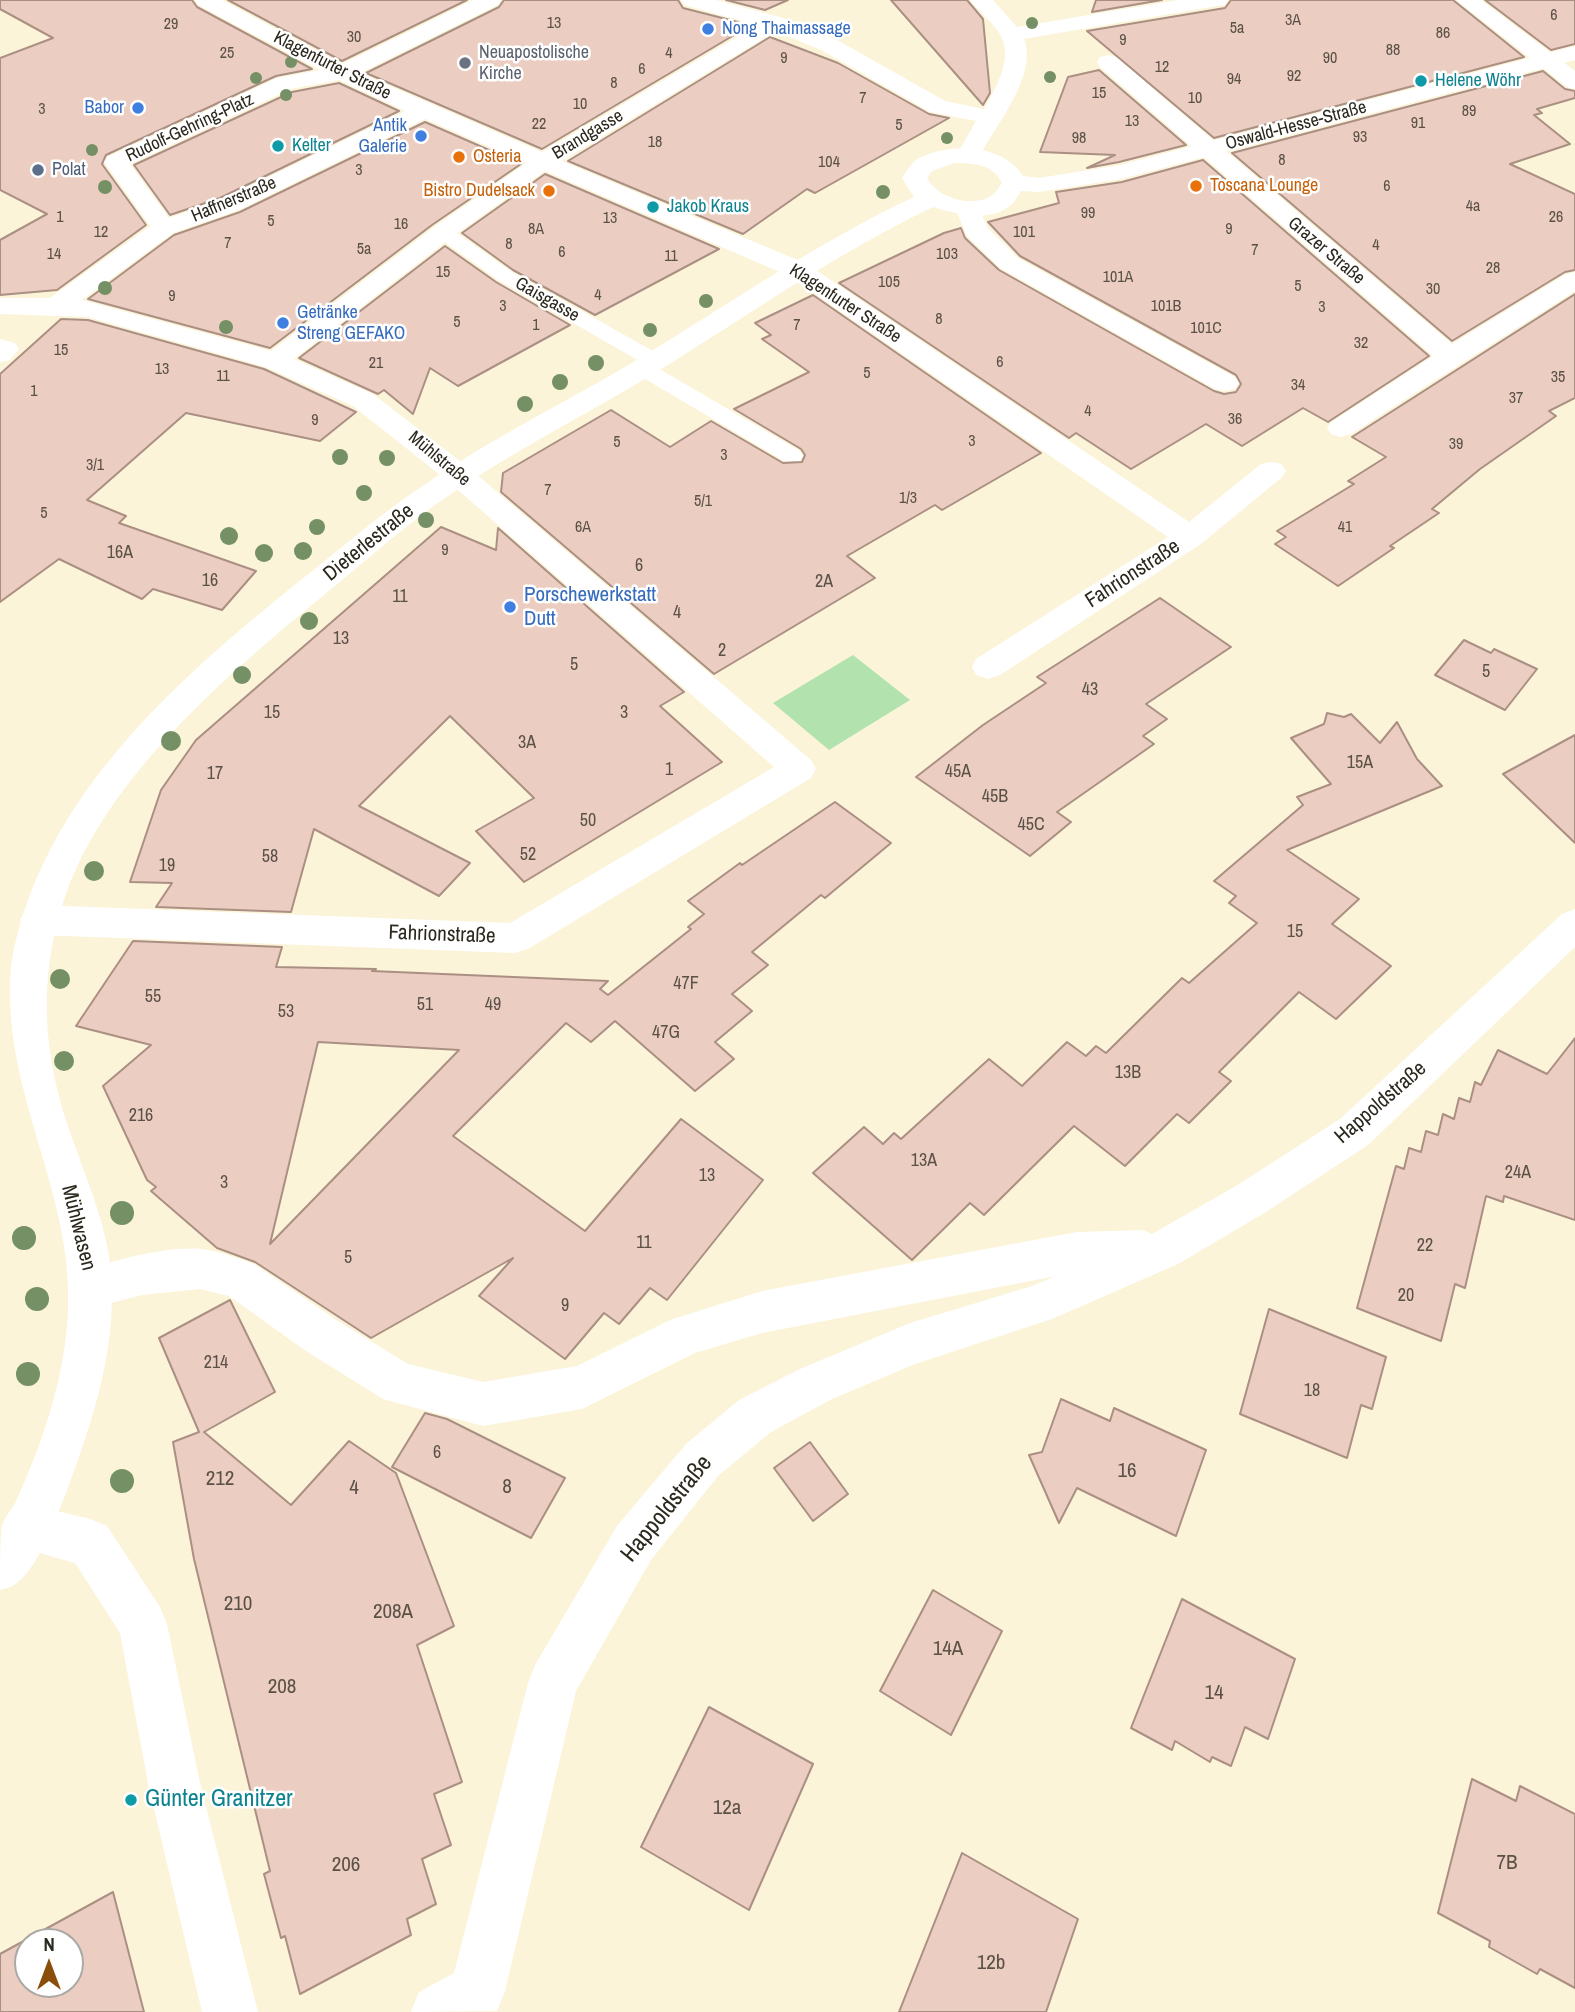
<!DOCTYPE html>
<meta charset="utf-8">
<style>
body{margin:0}
#map{position:relative;width:1575px;height:2012px;overflow:hidden;background:#fbf4d8;font-family:"Archivo Narrow",sans-serif}
canvas{display:block}
.north{position:absolute;left:14px;top:1928px;width:70px;height:70px;box-sizing:border-box;background:#fff;border:2px solid #aaa9a5;border-radius:50%;rotate:0deg;font-size:19px;font-weight:700;line-height:28px;text-align:center;color:#2b281e}
.north::after{content:'';display:block;margin:auto;width:24px;height:32px;background:#8a4e0a;clip-path:polygon(50% 0,100% 100%,50% 72%,0 100%)}
</style>
<div id="map">
<canvas width="1575" height="2012"></canvas>
<div class="north">N</div>
</div>
<script>
const c = document.querySelector('canvas').getContext('2d');
c.lineJoin = 'round';
function fillPath(path, color) { c.fillStyle = color; c.fill(path, 'evenodd'); }
function strokePath(path, color, width, dash) { c.strokeStyle = color; c.lineWidth = width; c.lineCap = dash ? 'butt' : 'round'; c.setLineDash(dash || []); c.stroke(path); }
function drawText(font, color, halo, rows, align = 'center') {
  c.font = font + ' "Archivo Narrow",sans-serif'; c.lineWidth = 5; c.setLineDash([]); c.textBaseline = 'middle'; c.strokeStyle = halo; c.fillStyle = color; for (const [text, x, y, turn = 0] of rows) {
    c.save(); c.translate(x, y); c.rotate((+turn || 0) * Math.PI / 180); c.textAlign = isNaN(turn) ? turn : align; if (halo) c.strokeText(text, 0, 0); c.fillText(text, 0, 0); c.restore();
  }
}
fillPath(new Path2D(`
 M853 655 910 700 829 750 773 703Z`), '#b2e2ad');
const building = new Path2D(`
 M0 0H192L197 7 312 69 276 76 106 155 102 164 146 225 57 290 0 295V240L47 214 0 190V58L53 38 0 9Z
 M228 0H467L342 61Z
 M504 0H678L683 8 738 22 734 24 746 28 542 149 366 73 499 7Z
 M726 0H788L765 10Z
 M891 0H967L983 19 990 93 983 105Z
 M1096 0H1162L1092 12Z
 M1231 0H1453L1524 57 1214 138 1087 31 1225 8Z
 M1485 0H1575V44L1551 50Z
 M770 37 838 63 929 114 949 118 815 193 807 189 743 234 568 161Z
 M1099 70 1186 145 1119 162 1087 168 1115 155 1040 152 1068 77Z
 M1543 71 1565 89 1575 91V98L1537 109 1542 113 1534 115 1570 144 1510 164 1575 194V270L1565 272 1452 341 1232 153Z
 M339 83 399 111 220 198 170 215 134 165 292 92Z
 M425 122 521 164 432 225 270 348 88 299 174 235 240 212Z
 M1203 160 1429 356 1328 422 1303 408 1242 446 1206 424 1131 469 1076 433 1069 438 839 283 944 233 961 228 965 238 999 270 1214 391 1224 394 1236 392 1241 384 1236 375 1020 256 988 222 1059 203 1056 192 1122 182Z
 M545 174 719 249 595 315 513 270 462 233Z
 M445 246 496 282 570 325 458 386 430 368 413 414 384 390 378 394 299 358Z
 M1575 294V398L1549 411 1556 416 1480 469 1432 509 1439 513 1390 546 1394 548 1338 586 1275 544 1286 537 1277 531 1354 484 1348 481 1386 457 1352 437Z
 M813 295 1041 453 942 510 935 505 847 556 875 578 714 674 501 492 503 473 611 410 670 447 711 421 783 463 802 462 805 455 801 449 734 409 809 372 762 339 771 335 755 323Z
 M61 319 88 320 264 369 356 412 320 441 186 413 87 500 126 516 119 523 256 571 222 610 153 589 142 599 59 559 0 602V374Z
 M441 527 496 550 498 528 684 692 660 706 722 762 524 882 476 831 534 798 450 716 359 806 470 863 439 896 314 829 291 912 156 907 172 883 130 882 161 790 196 740Z
 M1160 598 1231 647 1146 704 1167 719 1143 736 1154 744 1057 812 1071 822 1030 856 916 777 983 725 1046 683 1037 677Z
 M1464 640 1491 653 1494 649 1537 669 1505 710 1435 675Z
 M1327 713 1344 717 1351 714 1380 743 1397 722 1417 759 1442 786 1287 850 1359 899 1332 924 1391 966 1336 1019 1299 992 1219 1072 1231 1081 1189 1123 1177 1114 1125 1166 1074 1126 984 1215 970 1203 912 1260 813 1173 864 1127 883 1144 894 1133 901 1139 989 1059 1022 1086 1067 1042 1086 1056 1096 1046 1106 1053 1182 978 1189 983 1257 923 1229 903 1236 896 1214 881 1303 805 1297 797 1331 784 1291 738 1324 724Z
 M1575 735V843L1503 774Z
 M835 802 891 843 825 898 821 895 752 952 768 965 732 994 752 1011 715 1042 734 1059 695 1091 615 1021 591 1042 566 1023 453 1136 585 1231 681 1119 763 1180 667 1300 650 1288 619 1324 604 1313 565 1359 479 1296 513 1258 371 1338 255 1262 217 1248 151 1191 156 1187 147 1180 103 1086 151 1045 76 1026 133 941 282 947 276 967 376 969 372 971 608 981 600 989 608 995 691 929 688 927 704 914 688 901 740 863 742 865ZM318 1042 459 1050 270 1244Z
 M1575 1038V1220L1504 1196 1503 1202 1486 1196 1465 1288 1455 1284 1441 1341 1357 1308 1396 1166 1404 1169 1409 1148 1421 1152 1426 1131 1438 1135 1443 1114 1454 1119 1459 1098 1470 1102 1475 1082 1481 1085 1498 1050 1547 1074Z
 M230 1300 275 1392 204 1432 291 1505 349 1441 396 1473 454 1626 417 1645 462 1782 434 1794 451 1845 422 1859 436 1904 407 1919 411 1935 300 1994 285 1936 281 1938 264 1874 270 1871 194 1559 173 1442 199 1432 159 1338Z
 M1269 1309 1386 1357 1372 1409 1361 1405 1347 1458 1240 1414Z
 M1061 1399 1110 1421 1114 1408 1206 1450 1176 1536 1077 1488 1059 1523 1029 1455 1042 1452Z
 M425 1413 447 1419 565 1478 531 1538 392 1467Z
 M810 1442 848 1494 813 1521 774 1468Z
 M933 1590 1002 1631 951 1735 880 1691Z
 M1182 1599 1295 1659 1268 1739 1245 1727 1231 1766 1212 1757 1210 1762 1175 1741 1172 1750 1131 1728Z
 M709 1707 813 1764 749 1910 641 1847Z
 M1472 1779 1516 1801 1520 1786 1575 1814V1988L1540 1969 1537 1974 1489 1947 1490 1941 1438 1913Z
 M962 1853 1078 1919 1046 2012H899Z
 M113 1892 144 2012H0V1954ZM28 1942H70V1984H28Z`);
fillPath(building, '#ebcdc1');
strokePath(building, '#ab8f83', 2);
fillPath(new Path2D(`
 M443 226 450 228 512 272 662 356 665 361 656 367 800 451 803 456 800 461H784L635 373 632 368 641 362 498 280 436 236 433 232Z`), '#fff');
fillPath(new Path2D(`
 M195 0H222L342 64 473 0H501L498 5 360 73 542 152 757 25 684 5 681 0H716L783 18 839 41 945 101 984 109C997 86 1016 54 997 30 989 19 978 11 970 0H993L1017 27 1178 0H1228L1225 5 1217 6 1024 39C1038 76 996 124 980 156L977 161 968 163 959 161 956 156 976 121 930 112 823 51 776 31 562 161 807 264 1189 522 1261 464 1271 462 1281 464 1286 471 1281 478 1201 544 1000 675 988 679 976 675 972 667 976 659 1168 537 789 276 545 171 452 237 294 359 373 394 469 468 811 760 816 769 811 778 528 949 515 953 39 935 26 930 20 920 26 910 39 905 510 923 774 767 449 482 353 406 265 367 88 317 0 314V298H50L150 226 104 162 107 157 277 78 320 70 198 5ZM339 80 405 111 221 200 169 218 130 164 291 89ZM425 119 526 163 434 227 271 351 82 300 173 233 239 210Z
 M1456 0H1481L1575 71V89L1567 87Z
 M1108 55 1116 57 1452 344 1566 274 1575 272V291L1351 434 1341 437 1331 434 1327 428 1331 422 1433 356 1100 67 1097 62 1100 57Z
 M967 201 976 203 988 228 1018 258 1235 377 1239 383 1235 389 1225 391 1215 389 1000 268 967 236 955 208 958 203Z
 M0 339 15 343 19 349 10 360 0 362Z
 M1575 909V947L1368 1145 1266 1212 1178 1264 1052 1319 915 1364 832 1399 771 1432 718 1476 651 1560 576 1691 505 1991 497 2011 411 2012 419 1992 454 1973 528 1683 535 1665 617 1526 686 1444 739 1400 800 1369 910 1323 1032 1286 1056 1276 762 1333 695 1353 582 1409 483 1426 383 1399 306 1351 229 1296 200 1289 142 1295 91 1308 76 1302 69 1288 76 1274C108 1261 166 1246 201 1249 218 1251 238 1258 254 1264L338 1321 408 1364 483 1382 577 1366 670 1320 762 1291 1077 1232 1143 1230 1152 1234 1236 1186 1340 1119 1562 914Z
 M28 1504 90 1519 107 1526 160 1607 167 1624 200 1783 258 2012H202L148 1783 120 1633 75 1563 11 1545 4 1528 11 1511Z`), '#fff');
fillPath(new Path2D(`
 M1575 46V60L1121 179 1039 192 1021 191C1018 195 1015 202 1011 205 990 223 956 214 933 207 837 253 750 314 660 370 591 412 518 448 451 494 412 520 377 551 341 581 240 664 104 774 63 903 38 981 43 1055 70 1132 84 1173 102 1213 109 1256 121 1337 94 1418 66 1493 56 1518 39 1566 17 1583 12 1587 6 1588 0 1590 0 1574 0 1539 2 1525 5 1517 12 1509 16 1501 43 1443 65 1376 68 1312 74 1189 0 1092 11 965 40 795 183 674 311 572 350 541 388 508 430 481 497 435 571 400 640 358 731 303 818 242 914 197L902 178C906 172 911 164 916 160 947 141 1004 144 1023 176L1039 178 1120 165ZM954 163C973 163 993 164 1002 183 999 187 996 193 991 196 972 208 937 198 927 178L932 171Z`), '#fff');
c.fillStyle = '#749064';
for (const [x, y, r] of [
 [1032,23,6],
 [291,62,6],
 [1050,77,6],
 [256,78,6],
 [286,95,6],
 [947,138,6],
 [92,150,6],
 [105,187,7],
 [883,192,7],
 [105,288,7],
 [706,301,7],
 [226,327,7],
 [650,330,7],
 [596,363,8],
 [560,382,8],
 [525,404,8],
 [340,457,8],
 [387,458,8],
 [364,493,8],
 [426,520,8],
 [317,527,8],
 [229,536,9],
 [303,551,9],
 [264,553,9],
 [309,621,9],
 [242,675,9],
 [171,741,10],
 [94,871,10],
 [60,979,10],
 [64,1061,10],
 [122,1213,12],
 [24,1238,12],
 [37,1299,12],
 [28,1374,12],
 [122,1481,12]
]) { c.beginPath(); c.arc(x, y, r, 0, 2 * Math.PI); c.fill(); }
for (const [x, y, r, color] of [
 [708,29,7,"#3f7fe0"],
 [465,63,7,"#6b7280"],
 [1421,81,7,"#0f9aa8"],
 [138,108,7,"#3f7fe0"],
 [421,136,7,"#3f7fe0"],
 [278,146,7,"#0f9aa8"],
 [459,157,7,"#e8710a"],
 [38,170,7,"#5c6f8a"],
 [1196,186,7,"#e8710a"],
 [549,191,7,"#e8710a"],
 [653,207,7,"#0f9aa8"],
 [283,323,7,"#3f7fe0"],
 [510,607,7,"#3f7fe0"],
 [131,1800,7,"#0f9aa8"]
]) { const dot = new Path2D(); dot.arc(x, y, r, 0, 2 * Math.PI); c.fillStyle = color; c.fill(dot); strokePath(dot, '#fff', 2.5); }
drawText('16px', '#5b5147', null, [
 ["6",1554,16],
 ["3A",1293,21],
 ["13",554,24],
 ["29",171,25],
 ["5a",1237,29],
 ["86",1443,34],
 ["30",354,38],
 ["9",1123,41],
 ["88",1393,51],
 ["25",227,54],
 ["4",669,54],
 ["9",784,59],
 ["90",1330,59],
 ["12",1162,68],
 ["6",642,70],
 ["92",1294,77],
 ["94",1234,80],
 ["8",614,84],
 ["15",1099,94],
 ["7",863,99],
 ["10",1195,99],
 ["10",580,105],
 ["3",42,110],
 ["89",1469,112],
 ["13",1132,122],
 ["91",1418,124],
 ["22",539,125],
 ["5",899,126],
 ["93",1360,138],
 ["98",1079,139],
 ["18",655,143],
 ["8",1282,161],
 ["104",829,163],
 ["3",359,171],
 ["6",1387,187],
 ["4a",1473,207],
 ["99",1088,214],
 ["1",60,218],
 ["26",1556,218],
 ["13",610,219],
 ["5",271,222],
 ["16",401,225],
 ["8A",536,230],
 ["9",1229,230],
 ["12",101,233],
 ["101",1024,233],
 ["7",228,244],
 ["8",509,245],
 ["4",1376,246],
 ["5a",364,250],
 ["7",1255,251],
 ["6",562,253],
 ["14",54,255],
 ["103",947,255],
 ["11",671,257],
 ["28",1493,269],
 ["15",443,273],
 ["101A",1118,278],
 ["105",889,283],
 ["5",1298,287],
 ["30",1433,290],
 ["4",598,296],
 ["9",172,297],
 ["3",503,307],
 ["101B",1166,307],
 ["3",1322,308],
 ["8",939,320],
 ["5",457,323],
 ["1",536,326],
 ["7",797,326],
 ["101C",1206,329],
 ["32",1361,344],
 ["15",61,351],
 ["6",1000,363],
 ["21",376,364],
 ["13",162,370],
 ["5",867,374],
 ["11",223,377],
 ["35",1558,378],
 ["34",1298,386],
 ["1",34,392],
 ["37",1516,399],
 ["4",1088,412],
 ["36",1235,420],
 ["9",315,421],
 ["3",972,442],
 ["5",617,443],
 ["39",1456,445],
 ["3",724,456],
 ["3/1",95,466],
 ["7",548,491],
 ["1/3",908,499],
 ["5/1",703,502],
 ["5",44,514],
 ["6A",583,528],
 ["41",1345,528],
 ["9",445,551]
]);
drawText('18px', '#366cbe', '#fff', [
 ["Nong Thaimassage",722,29],
 ["Babor",124,108,"right"],
 ["Antik",407,126,"right"],
 ["Galerie",407,147,"right"],
 ["Getränke",297,313],
 ["Streng GEFAKO",297,334]
], 'left');
drawText('18px', '#5b616d', '#fff', [
 ["Neuapostolische",479,53],
 ["Kirche",479,74]
], 'left');
drawText('18px', '#2b281e', '#fff', [
 ["Klagenfurter Straße",332,66,27],
 ["Oswald-Hesse-Straße",1296,126,-15],
 ["Rudolf-Gehring-Platz",190,128,-25],
 ["Brandgasse",588,135,-31],
 ["Haffnerstraße",234,200,-23],
 ["Grazer Straße",1326,251,40],
 ["Gaisgasse",547,300,30],
 ["Klagenfurter Straße",845,304,33],
 ["Mühlstraße",439,459,40]
]);
drawText('18px', '#0d838f', '#fff', [
 ["Helene Wöhr",1435,81],
 ["Kelter",292,146],
 ["Jakob Kraus",667,207]
], 'left');
drawText('18px', '#c56008', '#fff', [
 ["Osteria",473,157],
 ["Toscana Lounge",1210,186],
 ["Bistro Dudelsack",535,191,"right"]
], 'left');
drawText('18px', '#4e5e75', '#fff', [
 ["Polat",52,170]
], 'left');
drawText('18px', '#5b5147', null, [
 ["16A",120,553],
 ["6",639,566],
 ["16",210,581],
 ["2A",824,582],
 ["11",400,597],
 ["4",677,613],
 ["13",341,639],
 ["2",722,651],
 ["5",574,665],
 ["5",1486,672],
 ["43",1090,690],
 ["15",272,713],
 ["3",624,713],
 ["3A",527,743],
 ["15A",1360,763],
 ["1",669,770],
 ["45A",958,772],
 ["17",215,774],
 ["45B",995,797],
 ["50",588,821],
 ["45C",1031,825],
 ["52",528,855],
 ["58",270,857],
 ["19",167,866],
 ["15",1295,932],
 ["47F",686,984],
 ["55",153,997],
 ["51",425,1005],
 ["49",493,1005],
 ["53",286,1012],
 ["47G",666,1033],
 ["13B",1128,1073],
 ["216",141,1116],
 ["13A",924,1161],
 ["24A",1518,1173],
 ["13",707,1176],
 ["3",224,1183],
 ["11",644,1243],
 ["22",1425,1246],
 ["5",348,1258],
 ["20",1406,1296],
 ["9",565,1306],
 ["214",216,1363],
 ["18",1312,1391],
 ["6",437,1453]
]);
drawText('21px', '#2b281e', '#fff', [
 ["Dieterlestraße",369,543,-39],
 ["Fahrionstraße",1133,574,-33],
 ["Fahrionstraße",442,935,2],
 ["Happoldstraße",1381,1103,-41],
 ["Mühlwasen",78,1228,76]
]);
drawText('21px', '#366cbe', '#fff', [
 ["Porschewerkstatt",524,595],
 ["Dutt",524,619]
], 'left');
drawText('21px', '#5b5147', null, [
 ["16",1127,1471],
 ["212",220,1479],
 ["8",507,1487],
 ["4",354,1488],
 ["210",238,1604],
 ["208A",393,1612],
 ["14A",948,1649],
 ["208",282,1687],
 ["14",1214,1693],
 ["12a",727,1808],
 ["7B",1507,1863],
 ["206",346,1865],
 ["12b",991,1963]
]);
drawText('24px', '#2b281e', '#fff', [
 ["Happoldstraße",667,1509,-51]
]);
drawText('24px', '#0d838f', '#fff', [
 ["Günter Granitzer",145,1800]
], 'left');
</script>
